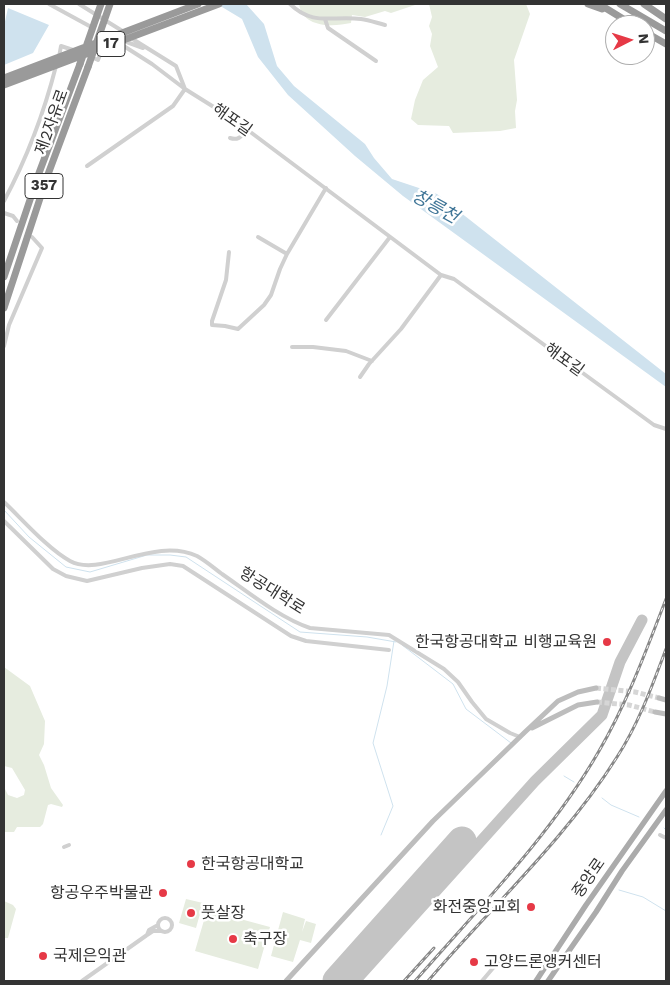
<!DOCTYPE html>
<meta charset="utf-8">
<style>
body{margin:0}
#map{position:relative;width:670px;height:985px;overflow:hidden;background:#fff;font-family:"Work Sans",sans-serif}
canvas{display:block}
.frame{position:absolute;inset:0;border:5px solid #333;pointer-events:none}
.north{position:absolute;left:605px;top:15px;width:50px;height:50px;box-sizing:border-box;background:#fff;border:1px solid #adadad;border-radius:50%;rotate:85deg;font-size:14px;font-weight:700;line-height:20px;text-align:center;color:#333}
.north::after{content:'';display:block;margin:auto;width:18px;height:22px;background:#e63946;clip-path:polygon(50% 0,100% 100%,50% 72%,0 100%)}
</style>
<div id="map">
<canvas width="670" height="985"></canvas>
<div class="frame"></div>
<div class="north">N</div>
</div>
<script>
const c = document.querySelector('canvas').getContext('2d');
c.lineJoin = 'round';
function fillPath(path, color) { c.fillStyle = color; c.fill(path, 'evenodd'); }
function strokePath(path, color, width, dash) { c.strokeStyle = color; c.lineWidth = width; c.lineCap = dash ? 'butt' : 'round'; c.setLineDash(dash || []); c.stroke(path); }
function drawText(font, color, halo, rows, align = 'center') {
  c.font = font + ' "Work Sans","Noto Sans KR",sans-serif'; c.lineWidth = 5; c.setLineDash([]); c.textBaseline = 'middle'; c.strokeStyle = halo; c.fillStyle = color; for (const [text, x, y, turn = 0] of rows) {
    c.save(); c.translate(x, y); c.rotate((+turn || 0) * Math.PI / 180); c.textAlign = isNaN(turn) ? turn : align; if (halo) c.strokeText(text, 0, 0); c.fillText(text, 0, 0); c.restore();
  }
}
fillPath(new Path2D(`
 M299 4H418L391 13 385 11 365 17 352 15 351 23C332 27 303 28 299 4Z
 M429 4H526L530 14 514 60 517 100 515 111 516 128 500 131 453 133 449 126 418 125 411 119 415 100 423 80 438 67 430 46 432 34 429 26 432 17Z
 M4 667 30 686 45 721 44 744 39 755 44 765 51 788 63 805 62 807 51 804 48 805 43 824 40 827H17L14 832H4V787L8 795 17 798 24 795 25 790 12 768 4 766Z
 M186 899 203 903 196 928 179 923Z
 M4 901 13 905 16 909 8 938H4Z
 M207 910 270 927 258 969 195 951Z
 M283 912 305 919 302 932 306 921 316 924 311 943 300 940 293 962 271 956Z`), '#e6ecdf');
fillPath(new Path2D(`
 M217 4H246L264 24 277 66 294 86 365 144 374 158 392 179 437 194 666 374V387L403 196 355 156 288 95 258 57 242 19Z
 M8 8 49 25 33 53 4 65V26Z`), '#cfe2ee');
strokePath(new Path2D(`
 M4 510 29 537 66 567 90 572 147 555H170L186 557 300 632 367 637 396 642
 M402 645 453 684 466 709 511 743
 M564 776 574 782
 M602 798 611 805 639 817
 M664 828 666 830
 M381 835 393 806 373 743 387 686 394 641
 M619 890 643 897 666 911`), '#cfe2ee', 1);
strokePath(new Path2D(`
 M355 981 535 781 602 715 620 662 642 620`), '#c4c4c4', 11);
strokePath(new Path2D(`
 M337 981 462 841`), '#c4c4c4', 29);
strokePath(new Path2D(`
 M596 688 635 692 659 698
 M597 702 629 705 655 712`), '#d6d6d6', 5, [5, 2.5]);
strokePath(new Path2D(`
 M49 4 93 28
 M79 4 124 32
 M290 4C314 27 332 15 361 19 369 20 377 23 385 25
 M325 19 328 28 376 61
 M131 38 176 66 185 89 233 119 441 275 454 279 654 425 666 429
 M124 41 143 48
 M59 57 61 46 73 50
 M91 57 98 60 102 49
 M230 138C239 141 241 136 247 130
 M87 166 173 106 185 89 152 64 119 43
 M4 201C27 158 44 113 56 66
 M4 213 13 216 17 221
 M258 237 287 254
 M229 252 226 280 212 321V325L225 326 238 329 264 305 271 295 280 269 287 254 326 188
 M326 320 390 237
 M4 346 9 325 42 248 32 237
 M292 347H313L346 351 372 361
 M360 377 369 364 401 329 441 275
 M4 502C22 519 48 549 70 561 101 578 154 536 197 556 206 561 214 568 222 574 248 592 280 618 310 628L389 635 444 669 458 682 472 702 486 719 510 733 520 737
 M4 521 53 569 66 576 87 581 142 568 170 564 183 566 291 636 306 641 389 650
 M660 835 666 838
 M64 847 69 845
 M158 925a7 7 0 1 1 14 0a7 7 0 1 1-14 0Z
 M147 935 149 930 158 925
 M82 981 147 935 153 931H162
 M482 981 499 961`), '#d0d0d0', 4);
strokePath(new Path2D(`
 M659 698 666 700
 M655 712 666 714
 M532 728 578 705 597 702
 M286 981 433 821 525 732 558 701 578 692 596 688`), '#bdbdbd', 5);
strokePath(new Path2D(`
 M536 981 586 905 666 791
 M548 981 596 912 622 871 666 810`), '#ababab', 5.5);
strokePath(new Path2D(`
 M588 4 602 9
 M599 4 633 25
 M620 4 666 31
 M644 4 666 19
 M645 32 666 44
 M4 277 39 173 80 64
 M4 308 47 177 88 67`), '#9a9a9a', 7);
const rail = new Path2D(`
 M404 981 434 948
 M415 981C478 909 551 835 599 751 627 703 646 651 666 599
 M428 981C491 907 565 840 617 757 639 723 652 686 666 649`);
strokePath(rail, '#888', 3);
strokePath(rail, '#fff', 1, [4]);
strokePath(new Path2D(`
 M80 64 101 4
 M88 67 110 4
 M4 78 198 4
 M4 85 219 4`), '#9a9a9a', 7);
for (const [x, y, r, color] of [
 [607,642,5,"#e63946"],
 [191,864,5,"#e63946"],
 [163,893,5,"#e63946"],
 [531,907,5,"#e63946"],
 [191,913,5,"#e63946"],
 [233,939,5,"#e63946"],
 [43,956,5,"#e63946"],
 [474,962,5,"#e63946"]
]) { const dot = new Path2D(); dot.arc(x, y, r, 0, 2 * Math.PI); c.fillStyle = color; c.fill(dot); strokePath(dot, '#fff', 2); }
for (const [x, y, w] of [
 [111,44,28],
 [44,186,38]
]) { const box = new Path2D(); box.roundRect(x - w / 2, y - 12.5, w, 25, 4); c.fillStyle = '#fff'; c.fill(box); strokePath(box, '#333', 1); }
drawText('bold 15px', '#333', null, [
 ["17",111,44],
 ["357",44,186]
]);
drawText('16px', '#333', '#fff', [
 ["해포길",232,120,35],
 ["제2자유로",52,122,-70],
 ["해포길",564,360,36],
 ["항공대학로",272,591,32],
 ["중앙로",589,878,-55]
]);
drawText('16px', '#333', '#fff', [
 ["한국항공대학교 비행교육원",597,642,"right"],
 ["한국항공대학교",201,864],
 ["항공우주박물관",153,893,"right"],
 ["화전중앙교회",521,907,"right"],
 ["풋살장",201,913],
 ["축구장",243,939],
 ["국제은익관",53,956],
 ["고양드론앵커센터",484,962]
], 'left');
drawText('italic 18px', '#3f7597', '#fff', [
 ["창릉천",435,207,29]
]);
</script>
